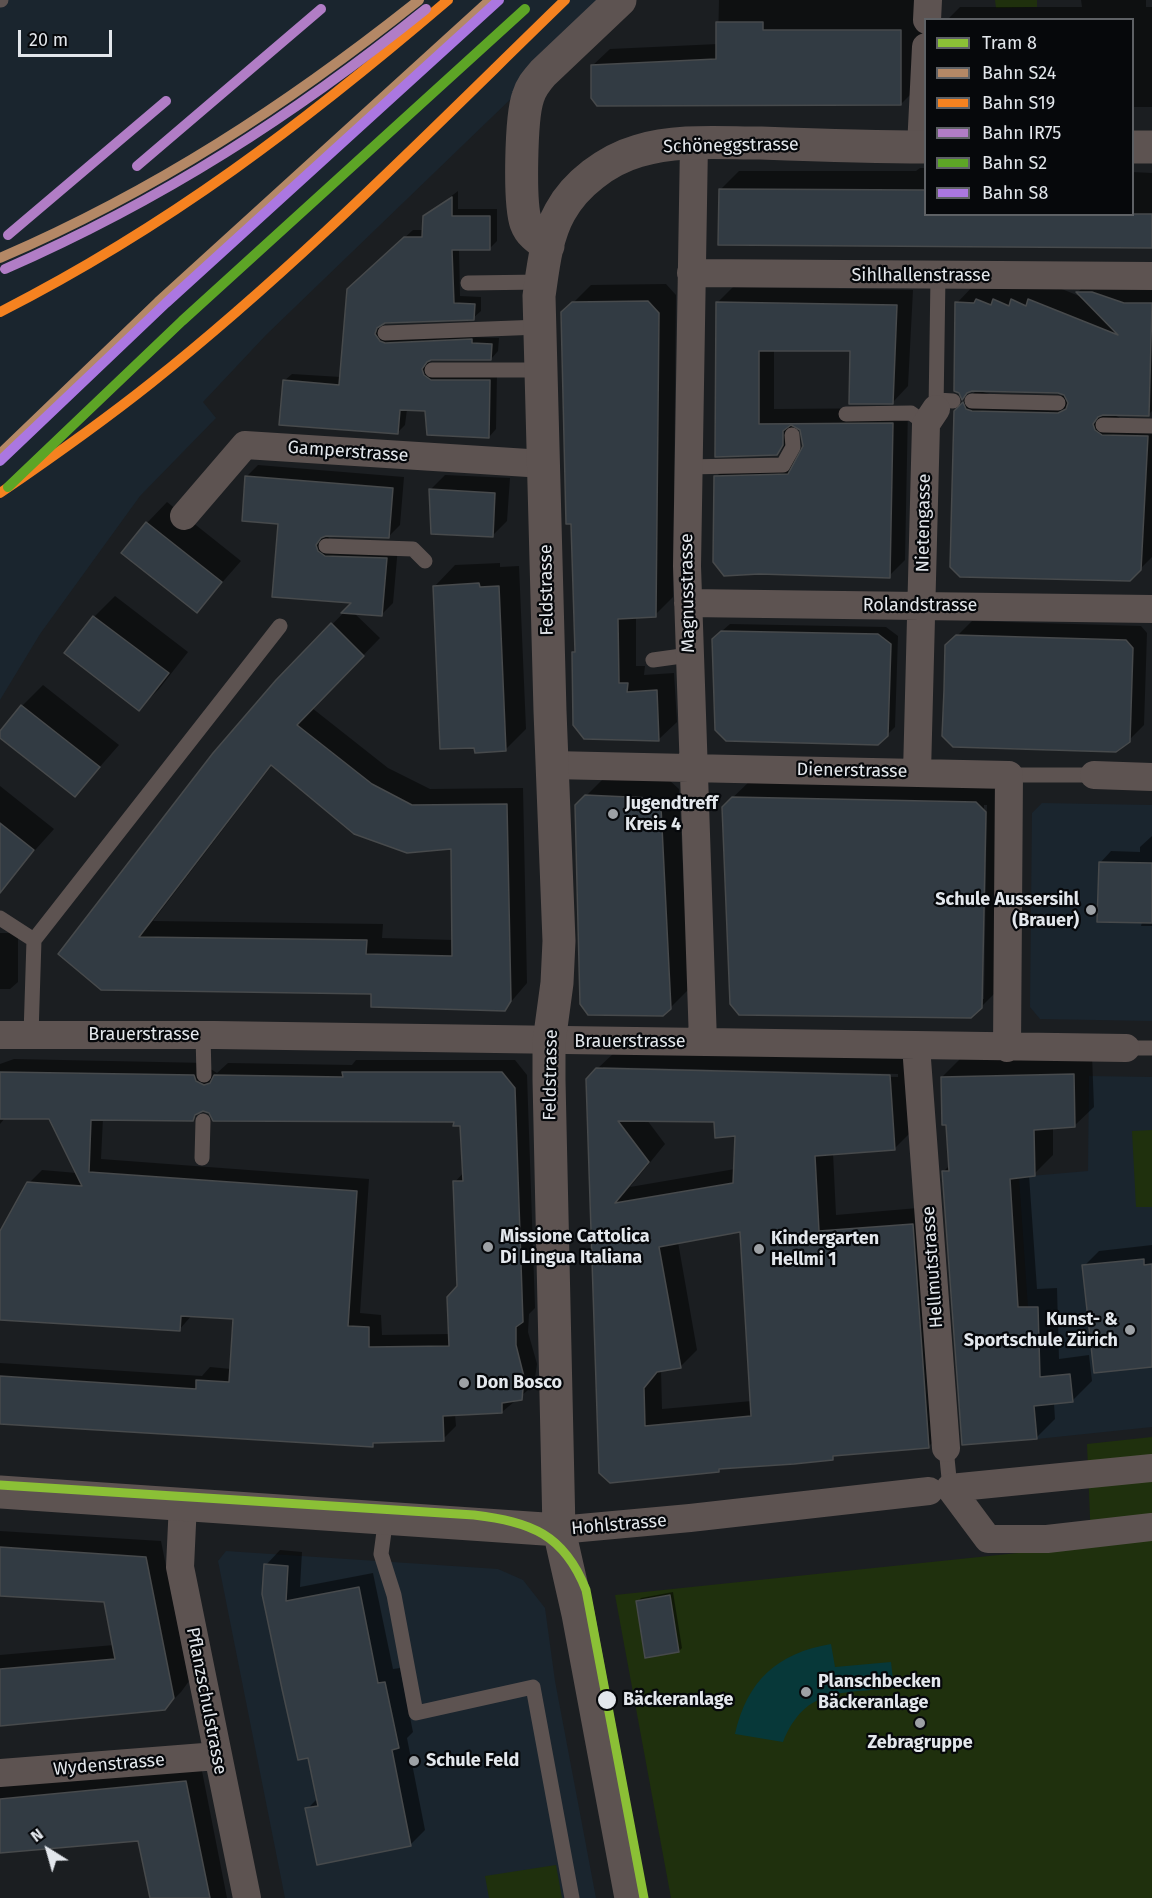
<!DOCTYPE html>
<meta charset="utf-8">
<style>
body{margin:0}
#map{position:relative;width:1152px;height:1898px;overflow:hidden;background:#1b1e21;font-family:"Fira Sans",sans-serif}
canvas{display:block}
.legend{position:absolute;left:924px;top:18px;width:210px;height:198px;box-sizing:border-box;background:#06080b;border:2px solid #5e6165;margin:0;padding:8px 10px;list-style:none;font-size:18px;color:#e3e7ec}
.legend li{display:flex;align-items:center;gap:12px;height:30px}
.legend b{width:30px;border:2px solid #5e6165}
.north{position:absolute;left:18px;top:1820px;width:60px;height:60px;-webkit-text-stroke:4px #06080b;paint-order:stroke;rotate:323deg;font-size:16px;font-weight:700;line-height:24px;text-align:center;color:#e3e7ec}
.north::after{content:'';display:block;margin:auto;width:21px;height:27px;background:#e3e7ec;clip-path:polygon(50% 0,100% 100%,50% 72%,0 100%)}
.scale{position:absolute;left:18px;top:30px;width:94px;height:27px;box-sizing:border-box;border:3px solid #e3e7ec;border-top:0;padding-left:8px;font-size:18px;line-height:21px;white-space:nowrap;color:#e3e7ec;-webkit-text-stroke:4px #06080b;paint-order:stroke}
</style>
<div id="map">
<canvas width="1152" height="1898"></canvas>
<ul class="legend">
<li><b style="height:8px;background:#8bc036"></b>Tram 8</li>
<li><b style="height:8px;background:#b48866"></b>Bahn S24</li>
<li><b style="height:8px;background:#f58220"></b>Bahn S19</li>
<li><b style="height:8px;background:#b17dc6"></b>Bahn IR75</li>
<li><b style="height:8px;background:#5da526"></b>Bahn S2</li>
<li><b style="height:8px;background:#ab77e1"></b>Bahn S8</li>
</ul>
<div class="north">N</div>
<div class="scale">20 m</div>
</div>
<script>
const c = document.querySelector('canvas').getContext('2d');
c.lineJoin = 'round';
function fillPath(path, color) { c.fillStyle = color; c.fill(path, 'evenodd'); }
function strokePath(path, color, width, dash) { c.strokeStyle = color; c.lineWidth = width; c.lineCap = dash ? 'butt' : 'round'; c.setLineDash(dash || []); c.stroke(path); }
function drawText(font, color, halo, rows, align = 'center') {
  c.font = font + ' "Fira Sans",sans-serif'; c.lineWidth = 4.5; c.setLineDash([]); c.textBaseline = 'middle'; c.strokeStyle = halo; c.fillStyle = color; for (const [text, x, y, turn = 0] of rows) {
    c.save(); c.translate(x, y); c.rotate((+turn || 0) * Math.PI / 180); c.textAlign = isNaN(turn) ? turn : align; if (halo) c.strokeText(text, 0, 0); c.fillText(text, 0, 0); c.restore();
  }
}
fillPath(new Path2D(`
 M0 0H604L519 91 266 335 203 402 216 418 140 496 40 634 0 700Z
 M1042 803 1152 805V1021L1040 1019 1030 1007 1032 813Z
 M1089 1076 1152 1077V1427L1037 1439 1019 1177 1088 1171Z
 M226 1551 498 1569 523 1580 545 1608 555 1681 596 1898H285L218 1561Z`), '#1a252e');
fillPath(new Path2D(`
 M995 0H1037V7L996 8Z
 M1152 1130V1207H1136L1132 1131Z
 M1152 1437V1536L1091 1542 1087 1444Z
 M1152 1539V1898H671L615 1595Z
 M556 1865 562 1898H489L485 1876Z`), '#1f300d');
fillPath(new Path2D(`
 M831 1644 835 1667 891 1662 894 1688C842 1694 806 1686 783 1742L735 1734C747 1681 777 1653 831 1644Z`), '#073839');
fillPath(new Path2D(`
 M719 0H927L931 20 918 87 901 104 592 66 610 49 718 44Z
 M1081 0H1146V7H1152V107H1132V20H947L960 7H1082Z
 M920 168H926V214H1132V172L1152 173V247L720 190 739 171H916Z
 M458 191V209H497V241L490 248 459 249 460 296 481 297V311L473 318 383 323 382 326 387 334 499 338 498 351 491 359 429 361 431 368 497 373 496 429 489 437 427 409H407L405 425 398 432 284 381 292 374 341 377 356 282 413 230H424V217Z
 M1095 275 1152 287V411L1148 415 1113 414 1120 418 1152 419V557L1140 569 955 411 977 390H970L963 397 957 303 974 285 1047 283 1084 298 1078 292ZM979 391 1058 392 1069 396 990 394Z
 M666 284 676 295 673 597 655 615 636 616V666H645L644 675 674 673 677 722 659 739 584 737 574 725 573 653 576 650 563 313 591 285Z
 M733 287 913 290 908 386 893 402 852 350H774V409L908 408 905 560 889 576 716 477 732 461 798 459 804 446 802 429 798 427 793 438 777 454 716 455 717 303ZM751 423H794L791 426H751Z
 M258 465 404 477 400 525 388 537 328 535 329 540 398 547 393 603 381 615 353 612 380 638 312 708 388 768 430 789 523 788 527 983 504 1010 373 992 101 988 277 681 354 602 279 522 247 476ZM273 764 453 847 454 940 382 938 383 924 153 921Z
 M445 475 510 478 507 521 492 536 430 490Z
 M167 502 241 561 197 611 147 523Z
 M500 563V567L519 566 526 729 505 750 435 586 455 565Z
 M115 596 188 652 159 689 139 709 94 617Z
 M972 621 1141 626 1147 633 1144 725 1129 740 947 646Z
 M730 624 886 627 898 636 895 727 887 735 722 631Z
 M43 685 119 745 75 795 0 736 22 706Z
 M605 777 669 780 679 789 689 989 670 1008 577 805Z
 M753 778 996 783 1001 987 971 1017 723 807ZM984 805H987L984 999H981Z
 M0 786 54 829 10 878 0 870Z
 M1152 836V926H1141L1142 922 1100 863 1111 851 1140 852V847Z
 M0 933H18V982L10 989H0Z
 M615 1052 907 1059 912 1131 894 1149 833 1153 836 1215 930 1207 946 1429 929 1446 836 1455 832 1458 722 1467 718 1470 611 1481 597 1069ZM603 1067 898 1074V1077L603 1070ZM647 1120 716 1121 736 1135 735 1169 630 1187 665 1144ZM741 1231 752 1401 662 1409 661 1370 680 1367 697 1350 678 1242Z
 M1092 1055 1094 1107 1074 1126 1053 1127V1155L1034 1174 1029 1175 1037 1289 1057 1288 1059 1359 1089 1355 1092 1381 1072 1401 1054 1403 1055 1419 1036 1438 943 1172 950 1165 942 1077 961 1058Z
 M14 1059 207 1063 209 1068 217 1073 228 1063 352 1065 356 1060H515L527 1075 535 1308 529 1314 528 1332 537 1364 534 1385 502 1412 455 1414 456 1426 443 1439 377 1441 372 1446 0 1422V1363L202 1376 210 1367 231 1369 234 1318 192 1315 179 1330 0 1318V1234L29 1183 42 1170 77 1173 50 1118H5L0 1124V1064ZM202 1110 455 1121 461 1125 464 1172 455 1182 458 1286 450 1334 382 1335 381 1315 360 1313 369 1179 101 1159 103 1118 193 1119Z
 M1152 1245V1366L1084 1266 1099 1251Z
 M0 1531 161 1541 189 1681 181 1692 165 1708 0 1723V1655L114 1645 105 1600 0 1594Z
 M280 1550 302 1552 300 1587 373 1573 393 1669 400 1668 413 1732 407 1738 425 1830 410 1845 307 1809 318 1798 266 1565Z
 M673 1592 682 1648 679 1651 638 1601 641 1598Z
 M201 1766 227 1898H152L136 1824 0 1852V1785Z`), '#0007');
const building = new Path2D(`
 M716 22H763V30H901V105L597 106 591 98V65L716 59Z
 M719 189 926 190V214H1152V248L718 245Z
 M452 197V216H490V250H452L454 303 475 304 474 320 385 323 377 328 375 334 380 341 385 343 472 339V343L492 344 491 360H431L427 362 422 369 424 375 431 380H490L489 438 427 435 425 411 400 410 398 434 279 425 283 380 339 385 347 289 404 237H422L423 216Z
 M1076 292H1092L1124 303H1152L1149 416 1103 415 1098 417 1093 424 1095 430 1102 435 1148 436 1141 570 1130 581 960 577 950 567 954 411 963 402 966 409 972 411 1058 413 1066 409 1068 403 1064 395 1058 393 972 391 967 393 962 400 959 393 954 391 955 302 974 303 976 299 991 305 993 299 1009 306 1011 299 1026 306 1028 299 1118 335Z
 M648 301 659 313 656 617 618 619 619 683H628L627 692 657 690 659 741 584 739 573 725 572 652H575L571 524H566L561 312 572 302Z
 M716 302 897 305 893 404H849L850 351H759V424L893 423 890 578 759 574 724 576 713 562 714 476 788 474 803 446 800 430 791 425 783 431V445L777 455 715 457Z
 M245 476 393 488 389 538 326 536 321 538 316 545 318 551 325 556 387 558 382 616 341 613 351 603 272 597 278 524 242 521Z
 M429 489 495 493 493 537 431 534Z
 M146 522 222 582 197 613 121 553Z
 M479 583 480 587 499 586 506 751 475 753 474 748 440 749 433 586Z
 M93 616 169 673 139 711 64 653Z
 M331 623 364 656 297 725 372 784 412 805 507 804 511 1001 505 1011 371 1007V994L101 990 58 954 213 753 276 680ZM271 765 354 834 407 853 451 849 452 956 366 954 367 940 139 937Z
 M721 631 878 634 891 644 888 736 878 745 726 741 715 730 712 639Z
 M956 635 1126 640 1133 648 1130 742 1116 752 953 747 942 736 944 690 945 645Z
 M21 705 100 767 75 797 0 738V731Z
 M585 795 650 798 661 807 671 1009 663 1016 588 1015 580 1004 575 805Z
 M732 797 976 802 986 812 982 1008 971 1018 739 1015 730 1004 722 807Z
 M0 823 34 850 0 893Z
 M1099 862 1152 863V923L1097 922Z
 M596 1068 890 1075 895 1150 815 1156 819 1231 913 1224 929 1448 833 1456V1460L794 1464 719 1469V1472L610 1483 599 1473 586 1079ZM618 1121 714 1122 715 1138 735 1136 733 1183 615 1203 649 1162ZM740 1232 751 1416 645 1426 644 1388 657 1372 681 1368 659 1247Z
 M0 1072 194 1075 196 1081 204 1085 210 1083 214 1075 343 1077 342 1072H502L515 1088 523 1322 516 1327V1345L524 1377 522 1400 502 1403V1413L443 1416 444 1441 373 1443V1447L0 1424V1376L196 1389V1380L229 1382 233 1319 181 1316 180 1331 0 1320V1231L27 1182 82 1186 49 1119H0ZM203 1111 209 1113 213 1121 454 1122 453 1126H460L463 1181H453L457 1286 447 1297 449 1346 369 1347V1327L348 1326 357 1191 89 1172 91 1120 193 1121 195 1115Z
 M1074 1074 1075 1127 1034 1130 1035 1176 1010 1179 1018 1307H1038L1040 1377 1070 1374 1073 1402 1034 1406 1037 1439 962 1445 942 1171H949L946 1125H942L941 1077Z
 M1144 1259V1265L1152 1264V1367L1094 1373 1082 1265Z
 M0 1547 146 1557 174 1698 165 1710 0 1726V1669L115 1659 104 1602 0 1596Z
 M264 1564 288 1566 286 1601 359 1587 378 1683 385 1682 399 1748 392 1750 411 1846 317 1865 305 1808 318 1806 308 1758 298 1760 282 1689 262 1594Z
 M670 1595 679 1652 645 1658 636 1601Z
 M186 1781 210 1898H150L138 1841 0 1853V1799Z`);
fillPath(building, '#323b43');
strokePath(building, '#474a4c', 1.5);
strokePath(new Path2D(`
 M0 0H1
 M468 283 541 282
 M385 333 540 327
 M432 370H541
 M937 400 953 401
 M972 401 1058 403
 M936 409 938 276
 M846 414 911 413 926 424
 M1103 425 1152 426
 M688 467 783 465 793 447 792 435
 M326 546 413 549 425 561
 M653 660 689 655
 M1009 775H1094
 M0 918 34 940
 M31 1035 34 940 280 626
 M203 1035 204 1075
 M1126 1048H1152
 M202 1158 203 1121
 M944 1489 950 1488 946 1448
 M386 1517 381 1554 394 1595 416 1713 533 1687 572 1898`), '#5d5351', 15);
strokePath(new Path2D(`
 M927 20 928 0
 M694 143 687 566 703 1042
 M921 147 926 47
 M691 273 1152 276
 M184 516 245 445 544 464
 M688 603 1152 609
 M552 765 1009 775 1007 1048
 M917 773 926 424 936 409
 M1094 775 1152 777
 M0 1035H215L1126 1048
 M916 1046 946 1448
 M950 1488 988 1539H1047L1152 1527
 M950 1488 1152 1468
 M183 1503 180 1567 247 1898
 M559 1530 690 1518 929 1491
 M0 1773 217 1756`), '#5d5351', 28);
strokePath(new Path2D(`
 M1132 147H1152
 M548 246C538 239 530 234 526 223 519 203 521 117 528 97 531 87 536 81 543 73L620 0
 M0 1492 559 1530
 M631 1898 578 1614 559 1530 549 1080V1042L557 983 559 941 550 711 539 296C543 268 546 237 560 212 575 184 607 160 638 151 677 139 720 143 761 143 815 145 871 147 926 147`), '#5d5351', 33);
strokePath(new Path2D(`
 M0 258C155 191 287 105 419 0
 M0 454 158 302 490 0`), '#b48866', 10);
strokePath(new Path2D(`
 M0 312C169 226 304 123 448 0
 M0 493C51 458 102 422 151 383 298 266 430 131 565 0`), '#f58220', 10);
strokePath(new Path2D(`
 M137 166 321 9
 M8 235 166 101
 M5 269C162 200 293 116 426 9`), '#b17dc6', 10);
strokePath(new Path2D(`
 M8 487 182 321 525 9`), '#5da526', 10);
strokePath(new Path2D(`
 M0 461 166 303 499 0`), '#ab77e1', 10);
strokePath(new Path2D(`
 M0 1485 474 1515C531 1522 564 1534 586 1590L644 1898`), '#8bc036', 9);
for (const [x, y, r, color] of [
 [613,814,6,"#9da1a5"],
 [1091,910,6,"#9da1a5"],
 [488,1247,6,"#9da1a5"],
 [759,1249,6,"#9da1a5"],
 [1130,1330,6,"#9da1a5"],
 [464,1383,6,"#9da1a5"],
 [806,1692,6,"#9da1a5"],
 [607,1700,10,"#e3e7ec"],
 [920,1723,6,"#9da1a5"],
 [414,1761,6,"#9da1a5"]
]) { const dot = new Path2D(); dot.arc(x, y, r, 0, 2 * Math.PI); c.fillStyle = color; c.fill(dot); strokePath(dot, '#06080b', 2); }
drawText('18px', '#e3e7ec', '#06080b', [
 ["Schöneggstrasse",731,146,-1],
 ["Sihlhallenstrasse",921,276],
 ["Gamperstrasse",348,452,4],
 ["Nietengasse",924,523,-89],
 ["Feldstrasse",547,590,-91],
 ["Magnusstrasse",688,593,-91],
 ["Rolandstrasse",920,606],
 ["Dienerstrasse",852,771,1],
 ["Brauerstrasse",144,1035],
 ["Brauerstrasse",630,1042],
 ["Feldstrasse",551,1075,-89],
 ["Hellmutstrasse",933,1267,-94],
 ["Hohlstrasse",619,1525,-5],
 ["Pflanzschulstrasse",206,1701,79],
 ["Wydenstrasse",109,1765,-5]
]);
drawText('bold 18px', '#e3e7ec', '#06080b', [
 ["Jugendtreff",625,804],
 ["Kreis 4",625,825],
 ["Schule Aussersihl",1079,900,"right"],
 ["(Brauer)",1079,921,"right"],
 ["Missione Cattolica",500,1237],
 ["Di Lingua Italiana",500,1258],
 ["Kindergarten",771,1239],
 ["Hellmi 1",771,1260],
 ["Kunst- &",1118,1320,"right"],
 ["Sportschule Zürich",1118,1341,"right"],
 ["Don Bosco",476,1383],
 ["Planschbecken",818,1682],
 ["Bäckeranlage",818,1703],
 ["Zebragruppe",920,1743,"center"],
 ["Schule Feld",426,1761]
], 'left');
drawText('bold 18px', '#e3e7ec', '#06080b', [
 ["Bäckeranlage",623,1700]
], 'left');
</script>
